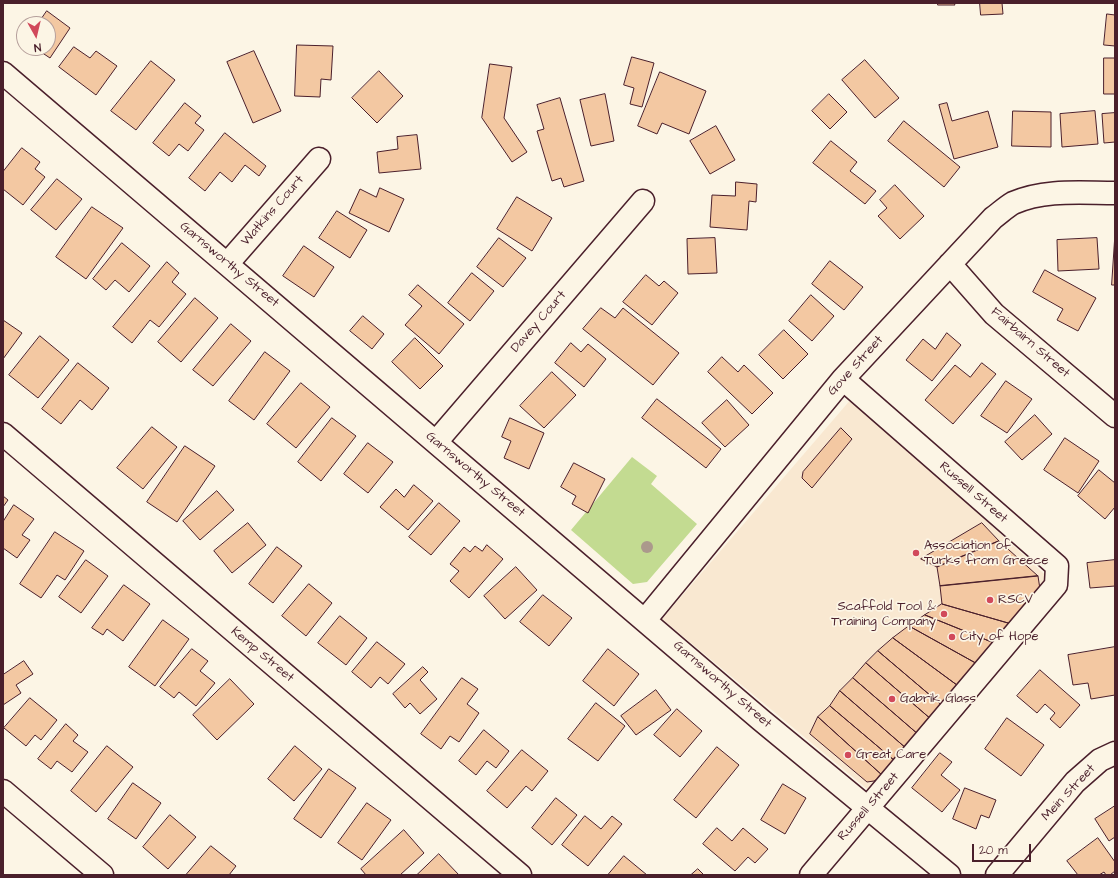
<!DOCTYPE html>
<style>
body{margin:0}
#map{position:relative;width:1118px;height:878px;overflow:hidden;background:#fcf5e5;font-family:"Architects Daughter",sans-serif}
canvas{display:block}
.frame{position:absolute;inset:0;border:4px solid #4a1f2b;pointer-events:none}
.north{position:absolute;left:16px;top:16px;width:40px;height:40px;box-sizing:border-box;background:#fcf5e5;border:1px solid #b59f9b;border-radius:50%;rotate:172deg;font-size:11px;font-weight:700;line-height:16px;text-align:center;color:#4a1f2b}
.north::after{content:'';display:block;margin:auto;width:14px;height:18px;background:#d1495b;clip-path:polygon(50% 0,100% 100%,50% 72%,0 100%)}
.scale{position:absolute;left:972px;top:844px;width:59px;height:18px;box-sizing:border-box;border:2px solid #4a1f2b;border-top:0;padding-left:5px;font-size:12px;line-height:14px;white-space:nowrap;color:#4a1f2b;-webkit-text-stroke:3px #fcf5e5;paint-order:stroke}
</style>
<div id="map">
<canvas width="1118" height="878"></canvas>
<div class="frame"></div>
<div class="north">N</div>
<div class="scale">20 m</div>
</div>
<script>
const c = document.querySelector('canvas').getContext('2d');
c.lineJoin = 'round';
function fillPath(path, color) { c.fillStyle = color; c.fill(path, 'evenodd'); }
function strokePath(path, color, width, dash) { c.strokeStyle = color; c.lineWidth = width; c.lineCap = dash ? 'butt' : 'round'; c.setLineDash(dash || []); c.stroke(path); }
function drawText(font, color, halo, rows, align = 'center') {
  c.font = font + ' "Architects Daughter",sans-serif'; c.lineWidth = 3.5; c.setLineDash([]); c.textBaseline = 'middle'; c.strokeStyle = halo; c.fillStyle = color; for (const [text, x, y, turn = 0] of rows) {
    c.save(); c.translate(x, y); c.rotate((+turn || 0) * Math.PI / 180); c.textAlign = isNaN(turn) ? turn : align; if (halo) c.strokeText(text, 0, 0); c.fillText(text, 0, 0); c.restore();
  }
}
fillPath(new Path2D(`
 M852 398 1053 582 872 793 662 619Z`), '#f9e8d1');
fillPath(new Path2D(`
 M632 457 657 476 651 484 697 524 647 582 633 584 571 530Z`), '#c3db91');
const building = new Path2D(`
 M938 3H954L955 5H938Z
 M980 3H1002L1003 14 981 15Z
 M47 11 70 28 50 58 35 48H48V24H38Z
 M1107 14 1115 15V46L1104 45Z
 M297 45 333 46 331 80 321 79 320 97 295 96Z
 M74 47 90 58 96 51 117 66 96 95 59 67Z
 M254 51 281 111 253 123 227 62Z
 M632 57 654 63 642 107 630 104 634 88 624 85Z
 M1104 58H1115V94H1104Z
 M865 60 899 98 875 118 842 80Z
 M151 61 175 80 136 130 111 111Z
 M490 64 512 67 504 118 527 152 512 162 482 118Z
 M379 71 403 96 377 123 352 98Z
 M660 72 706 91 689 134 662 123 657 134 638 126Z
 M605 94 614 141 591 146 580 100Z
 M829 94 847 112 830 129 812 111Z
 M560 98 584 181 564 187 561 178 552 181 537 131 544 129 537 105Z
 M185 103 201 116 195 123 204 130 188 151 179 144 169 156 153 143Z
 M947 103 952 121 988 111 998 147 954 159 939 105Z
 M1013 111 1051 112V147L1012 146Z
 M1095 111 1098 144 1062 147 1060 114Z
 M1115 113V142L1104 143 1102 114Z
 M904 121 960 167 944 187 888 141Z
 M716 126 735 160 710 174 690 141Z
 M225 133 266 166 259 176 245 165 232 182 220 172 205 191 189 178Z
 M417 135 421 169 379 173 377 152 398 149 397 137Z
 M831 141 857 162 850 171 876 191 865 204 813 163Z
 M22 148 40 162 35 169 45 177 23 205 3 189V172Z
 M57 179 82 199 56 230 31 210Z
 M736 182 757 184 756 202 749 201 747 230 710 227 712 195 735 196Z
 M895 185 924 216 900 239 878 216 887 208 880 200Z
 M380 188 404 199 389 232 349 213 360 189 376 197Z
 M517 197 552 218 532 251 497 229Z
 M92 207 123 228 86 279 56 257Z
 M337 211 367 230 350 258 319 238Z
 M1115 234V285H1112Z
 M499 238 526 258 503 287 477 267Z
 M715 238 717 273 688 274 687 239Z
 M1097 238 1099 269 1058 271 1057 240Z
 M122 243 150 266 129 292 115 280 106 290 93 279Z
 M304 246 334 267 314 297 283 276Z
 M830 261 863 287 844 310 812 284Z
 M167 262 179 273 172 282 186 294 159 327 150 320 132 343 113 327Z
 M1045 270 1096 298 1078 331 1057 320 1063 309 1033 292Z
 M472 273 494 291 470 321 448 303Z
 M646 275 659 286 664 281 678 293 652 325 623 302Z
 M418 285 464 324 439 354 405 325 422 306 409 295Z
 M811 295 834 316 812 341 789 321Z
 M195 298 218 318 181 362 158 342Z
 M601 308 615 318 623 308 679 353 653 385 583 329Z
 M363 316 384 334 372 349 350 331Z
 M3 320 22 333 3 359Z
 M231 324 251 341 213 386 193 370Z
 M784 330 808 354 783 379 759 355Z
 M947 333 961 345 932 381 906 360 923 339 935 349Z
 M40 336 69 360 38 398 9 375Z
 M415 338 443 366 420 389 392 362Z
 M571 343 581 352 588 344 606 359 584 387 555 363Z
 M265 352 290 371 254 420 229 401Z
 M722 357 738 372 744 365 773 393 752 414 708 372Z
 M78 363 109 388 92 410 80 400 61 424 42 409Z
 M982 363 996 374 953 424 925 400 955 365 970 377Z
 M552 372 576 395 544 428 520 406Z
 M1006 381 1032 399 1007 433 981 416Z
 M301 383 330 407 296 448 267 424Z
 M657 399 721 449 706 468 642 418Z
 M727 400 749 425 725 447 702 423Z
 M1035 415 1052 434 1022 460 1005 442Z
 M332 418 356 436 321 481 298 462Z
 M510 418 544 433 529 469 504 458 511 441 502 437Z
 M152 427 177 447 143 489 117 468Z
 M841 428 852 439 812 488 802 478 803 472Z
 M1065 438 1099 461 1078 493 1044 470Z
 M368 443 393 462 368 493 344 474Z
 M185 446 215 466 177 522 147 502Z
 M574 463 605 479 588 513 572 504 576 496 561 487Z
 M1099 470 1115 483V507L1105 519 1078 496Z
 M414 485 433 501 408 530 380 507 396 489 404 497Z
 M217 491 234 510 200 540 183 521Z
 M3 496 8 500 3 507Z
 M439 503 460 521 431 555 409 537Z
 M14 505 34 519 22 535 30 540 17 558 3 548V522Z
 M248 523 266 545 232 573 214 551Z
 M982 523 999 541 937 567 921 559Z
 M55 532 84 551 65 580 57 575 41 598 20 584Z
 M999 541 1038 576 940 586 937 567Z
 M487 545 503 559 469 598 450 581 459 571 450 564 464 547 470 552 475 546 482 551Z
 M277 547 302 566 273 603 249 584Z
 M86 560 108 576 81 613 59 597Z
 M1115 560V586L1090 588 1087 563Z
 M516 567 537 590 505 619 484 596Z
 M1038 576 1041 596 1015 625 942 604 940 586Z
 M309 584 332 603 306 636 282 616Z
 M124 585 150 604 123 641 107 629 103 635 92 628Z
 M543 595 572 618 549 646 520 622Z
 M942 604 1015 625 999 645 925 615Z
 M925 615 999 645 981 666 909 626Z
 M340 616 367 638 346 665 318 643Z
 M163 620 189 639 155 686 129 667Z
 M909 626 981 666 961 688 893 638Z
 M893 638 961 688 944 707 878 651Z
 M377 642 405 664 388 684 380 677 371 688 352 672Z
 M1115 647V695L1091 699 1088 683 1073 685 1068 655Z
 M192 649 208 661 200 671 215 683 196 706 179 692 174 698 160 687Z
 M608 649 639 674 614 706 583 681Z
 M878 651 944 707 932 720 866 663Z
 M24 661 33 674 16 685 21 693 3 705V675Z
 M866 663 932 720 919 735 853 678Z
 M423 667 428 672 420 680 437 699 420 714 410 703 405 708 393 694Z
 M1040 670 1080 705 1060 728 1050 719 1055 713 1045 704 1037 713 1017 696Z
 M462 678 478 689 467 704 479 713 459 742 450 736 441 749 421 734Z
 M853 678 919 735 907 749 840 691Z
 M230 679 254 704 217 740 193 715Z
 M656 690 671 710 636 735 621 716Z
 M840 691 907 749 895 761 830 706Z
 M30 698 57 720 41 740 35 735 26 746 4 728Z
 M596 703 625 726 598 761 568 739Z
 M830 706 895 761 883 776 818 717Z
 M677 709 702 731 680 757 654 735Z
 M818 717 883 776 874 781 867 782 810 734Z
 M1007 718 1044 745 1021 776 985 749Z
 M66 724 78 735 73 741 88 752 72 772 57 761 51 769 38 759Z
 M484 730 509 751 496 768 487 761 476 775 459 761Z
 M107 746 133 767 96 812 71 791Z
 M295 746 322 769 294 801 268 779Z
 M717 747 739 765 696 818 674 800Z
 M522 750 548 771 532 791 526 786 507 808 487 791Z
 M940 753 952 762 941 775 960 790 942 812 912 788Z
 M329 769 356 788 321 838 294 819Z
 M133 783 161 803 136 839 108 819Z
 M783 784 806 798 785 834 761 820Z
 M965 788 996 800 989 818 981 815 976 829 953 819Z
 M556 798 577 815 552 845 532 828Z
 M367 803 391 820 362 860 338 843Z
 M1115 806V837L1109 841 1095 819Z
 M170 815 196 837 168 869 143 847Z
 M585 816 601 829 612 816 622 824 588 866 562 845Z
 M717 828 732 841 743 828 768 849 755 863 748 857 735 871 703 844Z
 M404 830 424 853 400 875H366L361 869Z
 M1098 838 1115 862V871L1110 875H1106L1104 872 1099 875H1078L1067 861Z
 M211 846 236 866 229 875H186Z
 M439 854 459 875H417Z
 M624 856 647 875H608Z
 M698 869 704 875H691Z`);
fillPath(building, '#f3c8a2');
strokePath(building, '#4a1f2b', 1);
const minor = new Path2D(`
 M3 73 761 720 949 875
 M228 263 319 159
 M950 264 994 314 1115 416
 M3 434 520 875
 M436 442 643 201
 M645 620 843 379 993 218C1000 213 1006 207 1013 203 1045 189 1081 193 1115 193
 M3 791 102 875
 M811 875 1056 585 1057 566 843 379
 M997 875 1075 782 1100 760 1115 753`);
strokePath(minor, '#4a1f2b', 25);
strokePath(minor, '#fcf5e5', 22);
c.fillStyle = '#ab998c';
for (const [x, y] of [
 [647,547]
]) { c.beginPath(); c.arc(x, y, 6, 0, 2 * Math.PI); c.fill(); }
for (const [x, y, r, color] of [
 [916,553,4,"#d1495b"],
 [990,600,4,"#d1495b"],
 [944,614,4,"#d1495b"],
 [952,637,4,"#d1495b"],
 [892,699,4,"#d1495b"],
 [848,755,4,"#d1495b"]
]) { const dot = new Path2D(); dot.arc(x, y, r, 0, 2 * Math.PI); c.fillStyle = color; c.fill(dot); strokePath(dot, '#fcf5e5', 1.5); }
drawText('13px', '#4a1f2b', '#fcf5e5', [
 ["Watkins Court",273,211,-49],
 ["Garnsworthy Street",229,265,40],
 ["Davey Court",539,322,-49],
 ["Fairbairn Street",1030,343,41],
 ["Gove Street",856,366,-48],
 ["Garnsworthy Street",475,475,40],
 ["Russell Street",973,493,41],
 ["Kemp Street",262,655,40],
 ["Garnsworthy Street",722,685,41],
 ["Mein Street",1069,793,-47],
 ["Russell Street",869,807,-49]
]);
drawText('13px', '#4a1f2b', '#fcf5e5', [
 ["Association of",924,546],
 ["Turks from Greece",924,561],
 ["RSCV",998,600],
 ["Scaffold Tool &",936,607,"right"],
 ["Training Company",936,622,"right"],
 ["City of Hope",960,637],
 ["Gabrik Glass",900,699],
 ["Great Care",856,755]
], 'left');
</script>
